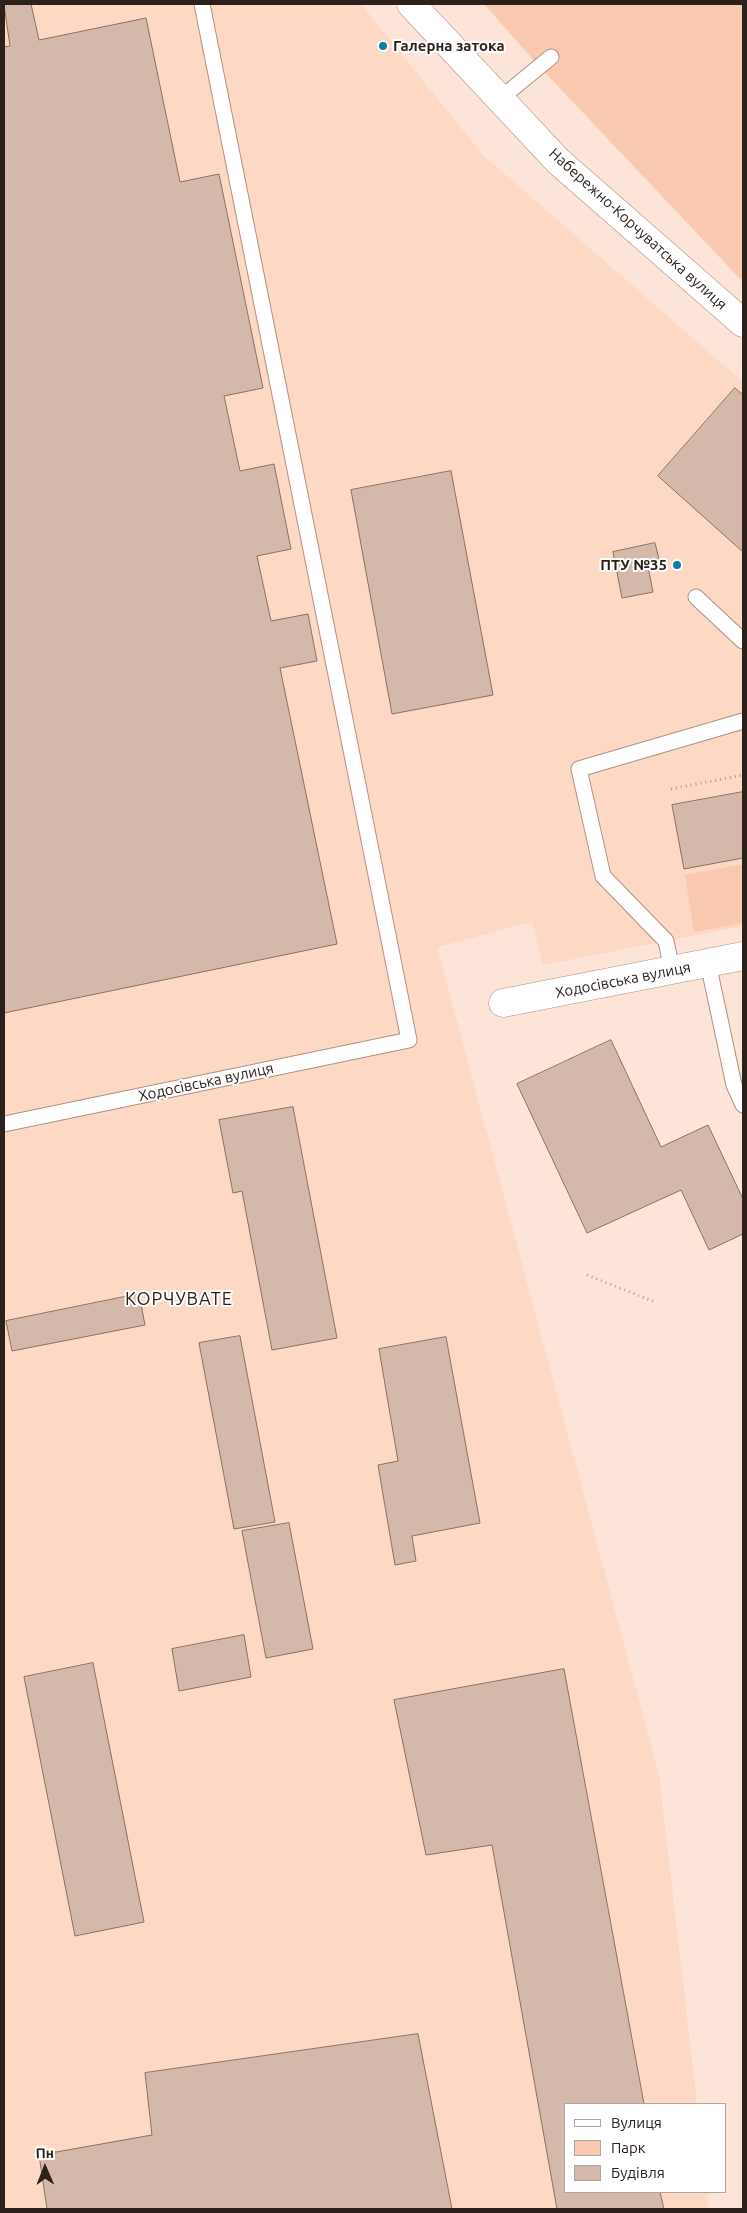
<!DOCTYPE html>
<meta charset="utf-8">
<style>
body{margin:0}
#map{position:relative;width:747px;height:2213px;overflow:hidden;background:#fce4d8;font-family:Ubuntu,sans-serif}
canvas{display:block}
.frame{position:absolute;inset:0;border:5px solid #2b201a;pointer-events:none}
.legend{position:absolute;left:564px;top:2103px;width:162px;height:90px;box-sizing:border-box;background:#fff;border:1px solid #aaa6a3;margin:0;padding:6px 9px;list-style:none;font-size:15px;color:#2b201a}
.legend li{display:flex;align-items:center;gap:10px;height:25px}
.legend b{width:25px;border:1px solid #aaa6a3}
.north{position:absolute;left:20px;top:2143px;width:50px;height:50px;-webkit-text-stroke:4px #fff;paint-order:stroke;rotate:359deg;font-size:14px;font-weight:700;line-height:20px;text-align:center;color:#2b201a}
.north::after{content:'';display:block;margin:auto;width:18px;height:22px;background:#2b201a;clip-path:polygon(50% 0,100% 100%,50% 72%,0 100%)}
</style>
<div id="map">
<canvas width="747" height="2213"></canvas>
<div class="frame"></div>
<ul class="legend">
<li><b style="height:6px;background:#fff"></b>Вулиця</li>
<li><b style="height:14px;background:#f9c9af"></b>Парк</li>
<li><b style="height:14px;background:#d4b8a9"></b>Будівля</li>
</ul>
<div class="north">Пн</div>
</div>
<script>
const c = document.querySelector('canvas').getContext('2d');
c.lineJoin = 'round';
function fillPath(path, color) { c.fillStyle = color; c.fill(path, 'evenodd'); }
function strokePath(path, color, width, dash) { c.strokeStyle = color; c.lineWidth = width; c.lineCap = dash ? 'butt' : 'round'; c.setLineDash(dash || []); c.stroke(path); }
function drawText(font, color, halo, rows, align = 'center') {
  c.font = font + ' Ubuntu,sans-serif'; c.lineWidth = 4; c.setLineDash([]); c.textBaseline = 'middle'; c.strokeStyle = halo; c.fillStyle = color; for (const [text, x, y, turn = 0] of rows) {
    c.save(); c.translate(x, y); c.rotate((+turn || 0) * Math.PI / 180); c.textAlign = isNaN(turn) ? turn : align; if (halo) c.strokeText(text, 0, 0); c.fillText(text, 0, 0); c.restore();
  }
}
fillPath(new Path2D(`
 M4 4H361L483 155 743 382V926L543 965 532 922 437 947 659 1775 697 2104H566V2192H707L709 2209H4Z`), '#fdd8c5');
fillPath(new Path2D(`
 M484 4H743V282L536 63Z
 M743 864V923L694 932 685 875Z`), '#f9c9af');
const building = new Path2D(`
 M31 4 39 40 146 18 180 182 219 174 263 388 224 396 240 471 274 464 291 549 257 556 271 621 308 614 317 661 280 668 337 944 4 1013V47L10 46 4 5Z
 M735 388 743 395V552L658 476Z
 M451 471 493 695 392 714 351 490Z
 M655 543 659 559 647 561 653 592 622 598 613 552Z
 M743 792V858L684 869 672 805Z
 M611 1040 661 1147 708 1125 743 1199V1234L709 1250 681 1190 587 1233 517 1084Z
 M293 1107 337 1338 272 1350 242 1191 233 1193 219 1120Z
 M139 1294 145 1325 12 1351 6 1321Z
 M240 1336 275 1522 234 1529 199 1343Z
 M446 1337 480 1523 412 1536 416 1561 395 1565 378 1465 398 1461 379 1349Z
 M289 1523 313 1649 266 1658 242 1531Z
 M244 1635 251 1677 179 1691 172 1649Z
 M93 1663 144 1922 75 1936 24 1677Z
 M564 1669 644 2104H566V2192H660L664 2209H557L492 1845 426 1855 394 1700Z
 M418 2034 452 2209H47L39 2155 152 2135 145 2073Z`);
fillPath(building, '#d4b8a9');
strokePath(building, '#8b7163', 1);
const lane = new Path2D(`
 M501 98 551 57
 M696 597 743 641
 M708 963 734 1085 743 1105
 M672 970 666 941 603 876 579 769 743 721
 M4 1124 409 1040 202 4`);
const street = new Path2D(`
 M411 4 558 161 743 323
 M503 1003 743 956`);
strokePath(lane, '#ad9183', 17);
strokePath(street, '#ad9183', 29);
strokePath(new Path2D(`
 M671 789 743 775
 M587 1275 655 1302`), '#b09c93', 3, [1, 4]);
strokePath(lane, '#fff', 15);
strokePath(street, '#fff', 28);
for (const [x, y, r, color] of [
 [383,46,5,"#0d7fa7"],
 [677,565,5,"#0d7fa7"]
]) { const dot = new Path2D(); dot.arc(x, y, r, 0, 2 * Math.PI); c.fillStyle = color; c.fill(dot); strokePath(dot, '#fff', 2); }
drawText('bold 15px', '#2b201a', '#fff', [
 ["Галерна затока",393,46],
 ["ПТУ №35",667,565,"right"]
], 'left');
drawText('15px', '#2b201a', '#fff', [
 ["Набережно-Корчуватська вулиця",638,229,42],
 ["Ходосівська вулиця",623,980,-11],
 ["Ходосівська вулиця",206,1082,-12]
]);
c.letterSpacing = '1px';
drawText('18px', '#2b201a', '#fff', [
 ["КОРЧУВАТЕ",179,1299]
]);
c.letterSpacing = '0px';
</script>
